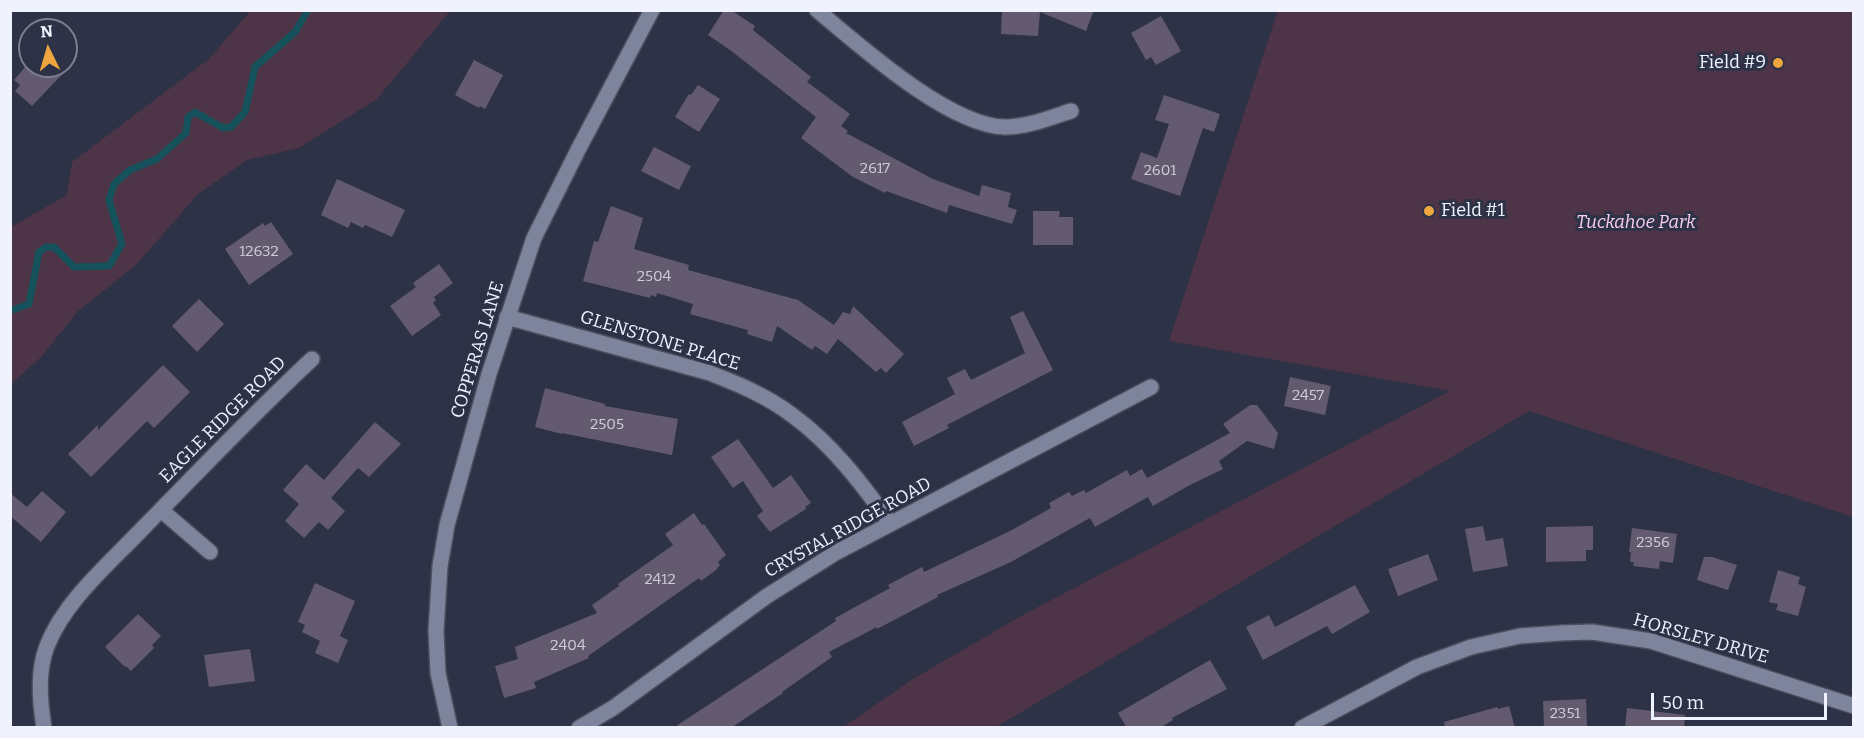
<!DOCTYPE html>
<style>
body{margin:0}
#map{position:relative;width:1864px;height:738px;overflow:hidden;background:#2d3246;font-family:Bitter,serif}
canvas{display:block}
.frame{position:absolute;inset:0;border:12px solid #f0f3fe;pointer-events:none}
.north{position:absolute;left:18px;top:18px;width:60px;height:60px;box-sizing:border-box;background:#2d3246;border:2px solid #7b7f90;border-radius:50%;rotate:355deg;font-size:16px;font-weight:700;line-height:24px;text-align:center;color:#f0f3fe}
.north::after{content:'';display:block;margin:auto;width:21px;height:27px;background:#f0a63e;clip-path:polygon(50% 0,100% 100%,50% 72%,0 100%)}
.scale{position:absolute;left:1651px;top:693px;width:176px;height:27px;box-sizing:border-box;border:3px solid #f0f3fe;border-top:0;padding-left:8px;font-size:18px;line-height:21px;white-space:nowrap;color:#f0f3fe;-webkit-text-stroke:4px #2d3246;paint-order:stroke}
</style>
<div id="map">
<canvas width="1864" height="738"></canvas>
<div class="frame"></div>
<div class="north">N</div>
<div class="scale">50 m</div>
</div>
<script>
const c = document.querySelector('canvas').getContext('2d');
c.lineJoin = 'round';
function fillPath(path, color) { c.fillStyle = color; c.fill(path, 'evenodd'); }
function strokePath(path, color, width, dash) { c.strokeStyle = color; c.lineWidth = width; c.lineCap = dash ? 'butt' : 'round'; c.setLineDash(dash || []); c.stroke(path); }
function drawText(font, color, halo, rows, align = 'center') {
  c.font = font + ' Bitter,serif'; c.lineWidth = 6; c.setLineDash([]); c.textBaseline = 'middle'; c.strokeStyle = halo; c.fillStyle = color; for (const [text, x, y, turn = 0] of rows) {
    c.save(); c.translate(x, y); c.rotate((+turn || 0) * Math.PI / 180); c.textAlign = isNaN(turn) ? turn : align; if (halo) c.strokeText(text, 0, 0); c.fillText(text, 0, 0); c.restore();
  }
}
fillPath(new Path2D(`
 M251 10 450 11 377 99 299 148 247 160 198 194 136 265 78 311 42 356 11 384V227L67 195 72 162 209 59Z
 M1278 10 1853 11V517L1529 411 996 727H843L913 679 1021 616 1450 391 1169 341Z`), '#4e3447');
strokePath(new Path2D(`
 M10 311 29 304 39 252 46 247H54L74 267 109 266 122 244 109 200 114 184 130 170 157 159 186 133 188 117 195 112 223 128 231 127 245 112 255 67 295 32 308 10`), '#15525b', 7);
fillPath(new Path2D(`
 M724 10H731L755 26 753 30 811 77 807 82 850 114 841 126 848 131 846 133 933 179 979 196 982 185 1011 193 1008 207 1017 210 1012 224 949 205 947 213 886 191 885 193 853 177 801 138 816 117 730 50 708 35Z
 M1002 10H1094L1086 31 1040 12 1038 36 1001 34Z
 M1161 16 1181 51 1156 65 1151 57 1146 60 1131 33Z
 M474 60 503 75 485 109 480 106 479 108 455 95Z
 M26 66H70L32 106 15 91 20 85 14 80Z
 M698 85 720 99 699 132 675 117 689 94 691 95Z
 M1164 95 1220 114 1214 132 1203 128 1180 196 1131 179 1141 152 1157 158 1169 124 1155 120Z
 M654 147 691 166 679 190 641 171Z
 M337 179 405 210 392 237 365 225 363 228 351 222 348 228 321 215Z
 M611 206 643 218 634 249 689 265 688 270 798 300 834 325 843 312 850 314 853 306 904 354 886 373 881 368 876 372 838 339 827 354 815 346 812 350 777 326 772 342 747 334 748 330 744 329 690 314 693 304 657 293 656 297 651 295 650 298 583 281 594 241 598 242Z
 M1033 211H1060L1059 217H1073V245H1033Z
 M271 222 293 254 249 285 225 249 263 223 265 226Z
 M439 264 453 283 434 297 436 300 433 303 441 315 412 336 390 306 416 287 413 283Z
 M199 299 224 324 197 352 172 326Z
 M1023 311 1053 370 947 425 949 428 914 446 902 422 955 394 947 378 965 369 971 380 1025 353 1010 317Z
 M163 365 190 392 154 428 147 421 91 477 68 454 98 425V430Z
 M1290 377 1331 386 1325 415 1284 406Z
 M545 388 605 404V406L678 419 672 455 562 433V434L535 427Z
 M1250 405H1257L1278 433 1274 449 1247 441 1219 461 1223 469 1188 486 1153 506 1148 497 1095 527 1090 518 1011 562 937 595 938 597 877 629V627L829 652 832 657 782 692 783 693 731 728H673L836 621 835 618 890 588 888 585 922 567 924 572 1012 530 1051 508 1049 503 1069 492 1072 496 1084 490 1086 493 1127 470 1130 476 1142 469 1147 478 1230 433 1223 424Z
 M375 422 401 444 369 477 358 468 331 498 345 511 328 530 319 522 304 538 285 521 299 504 283 490 306 464 324 480Z
 M738 439 773 488 791 475 811 503 805 507 806 509 770 532 757 516 763 511 743 481 733 488 711 457Z
 M42 491 66 512 41 542 10 516V493L27 507Z
 M694 513 702 525 704 524 726 555 718 562 720 565 716 570 701 581 699 578 638 621 588 656 589 658 534 682 536 688 504 698 495 666 518 659 515 647 597 613 592 605 619 586 618 584 673 545 665 534Z
 M1483 526 1486 541 1503 538 1508 566 1473 572 1465 529Z
 M1593 526V550H1586V561L1546 562V527Z
 M1632 528 1677 534 1673 563 1660 561 1659 569 1633 566 1634 562H1630L1631 552H1629Z
 M1428 554 1438 580 1398 596 1388 569Z
 M1704 557H1712L1737 565 1728 590 1697 580Z
 M1778 570 1800 577 1798 584 1806 587 1798 616 1776 610 1778 604 1769 602Z
 M315 583 355 601 340 636 348 640 338 663 315 653 320 641 302 632 305 625 298 622Z
 M1355 585 1370 612 1332 634 1327 626 1263 660 1246 627 1269 615 1275 627Z
 M138 614 161 636 152 645 154 648 131 671 126 666 125 667 105 647Z
 M250 649 255 681 209 687 204 655Z
 M1210 660 1227 689 1172 718 1173 720 1160 728H1127L1118 713Z
 M1586 699 1587 726 1544 728 1543 701Z
 M1509 706 1515 728H1445L1444 722 1497 707 1498 709Z
 M1627 708 1685 715 1684 728H1625Z`), '#635a70');
const minor = new Path2D(`
 M817 10C860 46 949 126 1005 127 1028 127 1049 118 1071 111
 M507 317 710 373C738 384 767 396 792 415 832 444 862 484 891 524
 M161 510 210 552
 M44 728C40 701 37 672 47 646 65 600 111 562 144 527 200 470 254 413 312 359
 M579 728 613 708 767 596 837 552 1151 387
 M1302 728 1417 667 1471 647 1520 636 1561 633 1592 632 1651 641 1854 706`);
const tertiary = new Path2D(`
 M450 728 438 673 436 631 440 566 447 525 489 374 534 238 579 148 652 10`);
strokePath(minor, '#4a4e5e', 18);
strokePath(tertiary, '#4a4e5e', 18);
strokePath(minor, '#7d849b', 15);
strokePath(tertiary, '#7d849b', 15);
for (const [x, y, r, color] of [
 [1778,63,6,"#f0a63e"],
 [1429,211,6,"#f0a63e"]
]) { const dot = new Path2D(); dot.arc(x, y, r, 0, 2 * Math.PI); c.fillStyle = color; c.fill(dot); strokePath(dot, '#2d3246', 2); }
drawText('15px', '#cdcdda', null, [
 ["2617",875,169],
 ["2601",1160,171],
 ["12632",259,252],
 ["2504",654,277],
 ["2457",1308,396],
 ["2505",607,425],
 ["2356",1653,543],
 ["2412",660,580],
 ["2404",568,646],
 ["2351",1565,714]
]);
drawText('18px', '#f0f3fe', '#2d3246', [
 ["Field #9",1766,63],
 ["Field #1",1441,211,"left"]
], 'right');
drawText('italic 18px', '#faceed', '#2d3246', [
 ["Tuckahoe Park",1636,223]
]);
drawText('18px', '#f0f3fe', '#2d3246', [
 ["GLENSTONE PLACE",660,341,17],
 ["COPPERAS LANE",478,350,-73],
 ["EAGLE RIDGE ROAD",223,420,-45],
 ["CRYSTAL RIDGE ROAD",848,528,-29],
 ["HORSLEY DRIVE",1701,639,16]
]);
</script>
